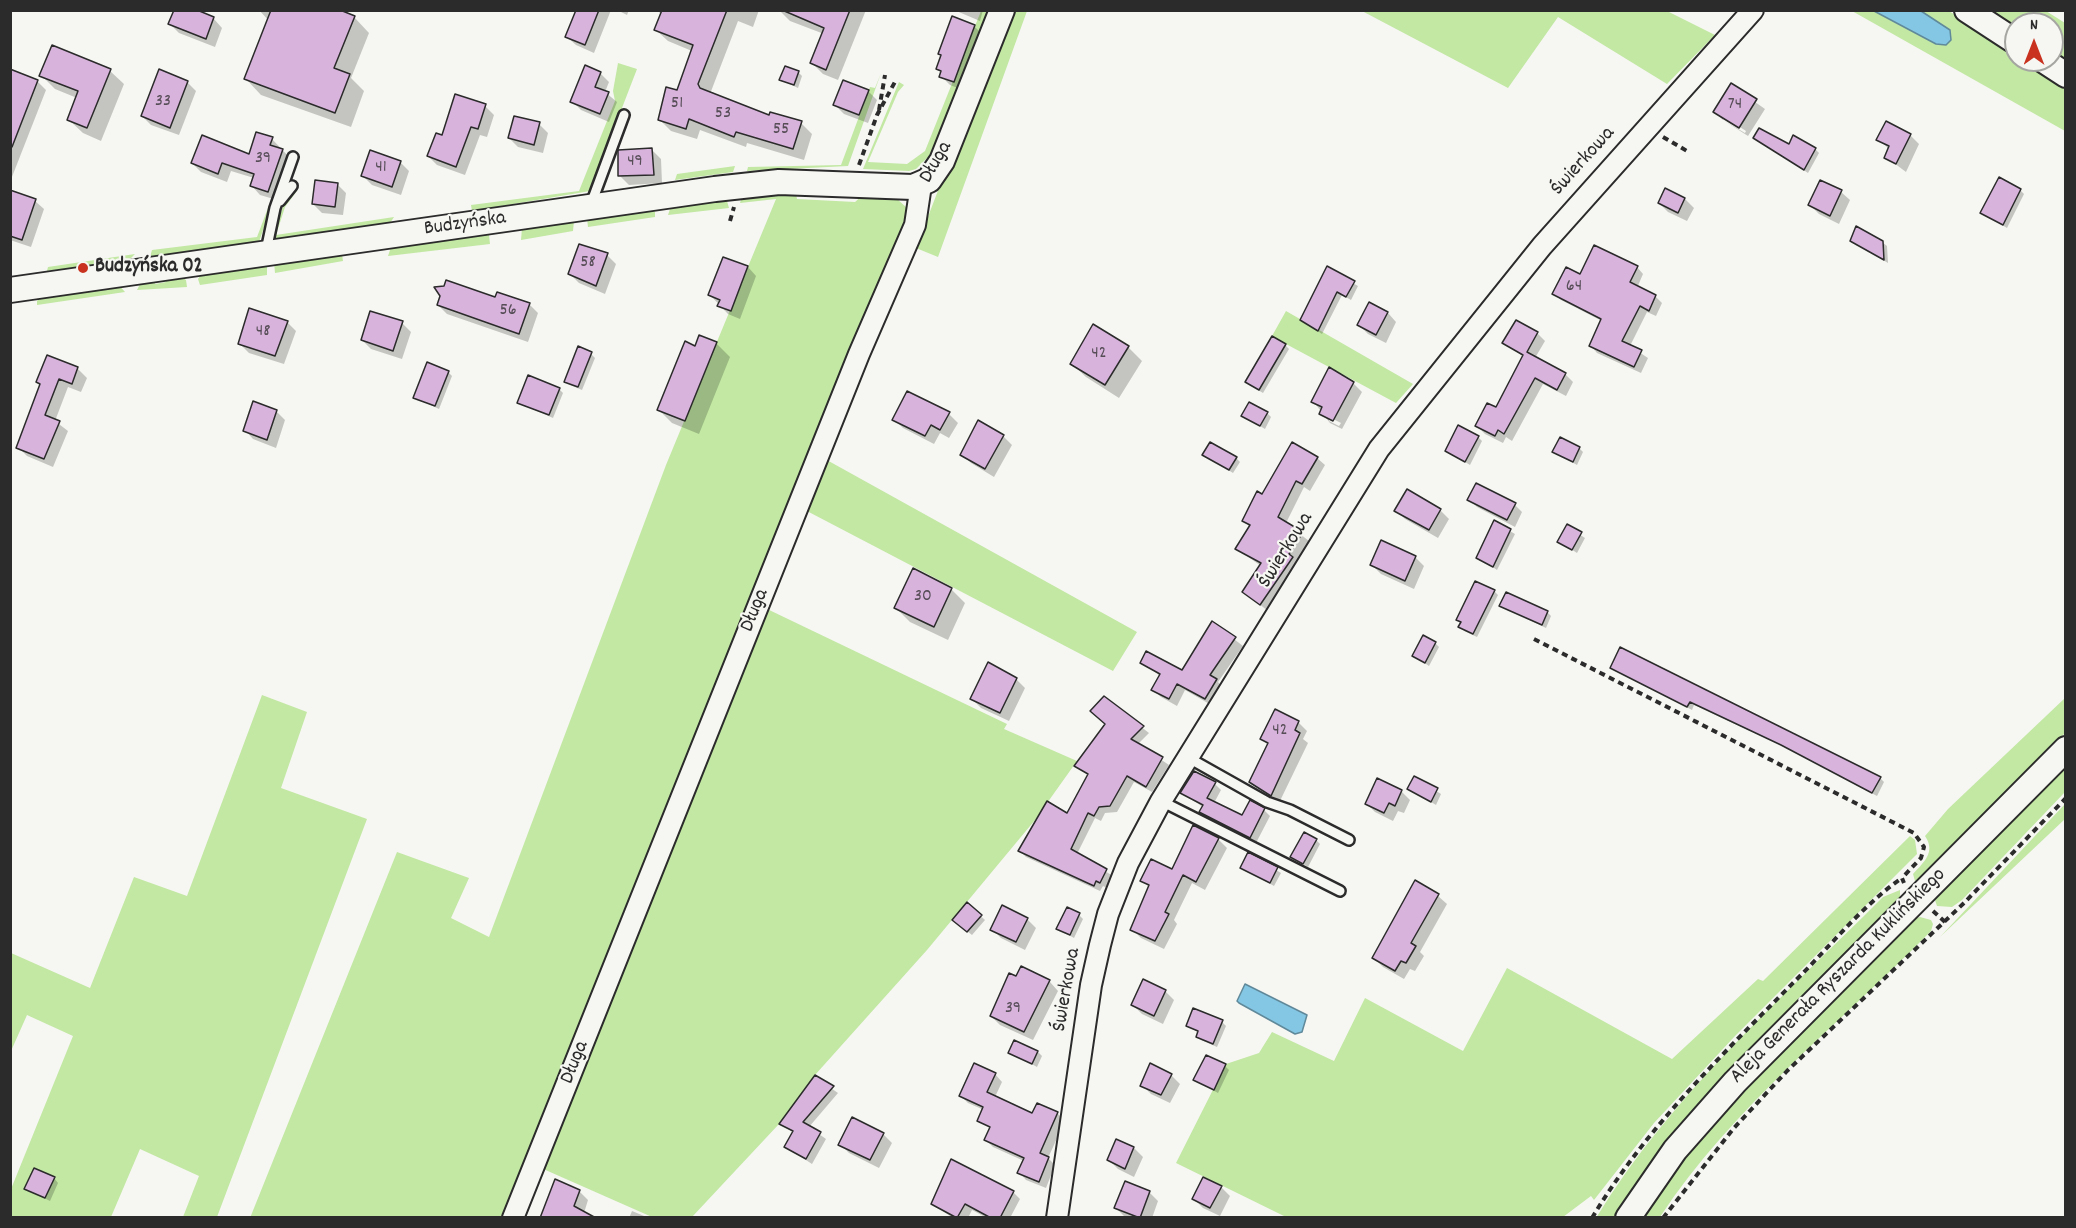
<!DOCTYPE html>
<meta charset="utf-8">
<style>
body{margin:0}
#map{position:relative;width:2076px;height:1228px;overflow:hidden;background:#f6f6f2;font-family:Dekko,sans-serif}
canvas{display:block}
.frame{position:absolute;inset:0;border:12px solid #2b2b2b;pointer-events:none}
.north{position:absolute;left:2004px;top:12px;width:60px;height:60px;box-sizing:border-box;background:#f6f6f2;border:2px solid #a5a5a2;border-radius:50%;rotate:0deg;font-size:16px;font-weight:700;line-height:24px;text-align:center;color:#2b2b2b}
.north::after{content:'';display:block;margin:auto;width:21px;height:27px;background:#c8321e;clip-path:polygon(50% 0,100% 100%,50% 72%,0 100%)}
</style>
<div id="map">
<canvas width="2076" height="1228"></canvas>
<div class="frame"></div>
<div class="north">N</div>
</div>
<script>
const c = document.querySelector('canvas').getContext('2d');
c.lineJoin = 'round';
function fillPath(path, color) { c.fillStyle = color; c.fill(path, 'evenodd'); }
function strokePath(path, color, width, dash) { c.strokeStyle = color; c.lineWidth = width; c.lineCap = dash ? 'butt' : 'round'; c.setLineDash(dash || []); c.stroke(path); }
function drawText(font, color, halo, rows, align = 'center') {
  c.font = font + ' Dekko,sans-serif'; c.lineWidth = 4.5; c.setLineDash([]); c.textBaseline = 'middle'; c.strokeStyle = halo; c.fillStyle = color; for (const [text, x, y, turn = 0] of rows) {
    c.save(); c.translate(x, y); c.rotate((+turn || 0) * Math.PI / 180); c.textAlign = isNaN(turn) ? turn : align; if (halo) c.strokeText(text, 0, 0); c.fillText(text, 0, 0); c.restore();
  }
}
fillPath(new Path2D(`
 M981 11H992L930 160 927 158 916 169 909 171 863 169 899 82 904 85 898 92 868 162 907 164 925 151Z
 M1013 11H1027L938 257 916 248 939 188 952 169Z
 M1362 11H1667L1715 35 1667 84 1558 17 1508 88Z
 M1852 11H1949L2016 55V60H2023L2065 88V131Z
 M1989 11H2046L2065 23V61L2052 52V24H2016V28Z
 M618 63 637 69 590 191 472 211 471 205 579 191 615 101 613 91Z
 M881 73 848 166 747 171 748 167 841 165 870 87 875 88Z
 M288 155 259 242 150 257 152 250 257 237Z
 M735 166 733 172 675 180 677 174Z
 M295 189 297 191 285 207 276 235 394 217 390 223 273 239 284 203Z
 M743 193 796 194 797 199 855 202 865 193 896 198 907 208V223L504 1217 250 1218 397 852 469 878 451 918 489 937 666 465 776 199 740 203Z
 M721 196 727 201 729 208 668 215 672 203Z
 M647 207 655 212V217L588 227 587 218Z
 M574 221 573 231 521 240 522 228Z
 M484 231 489 235 490 244 388 256 392 244Z
 M135 254 128 261 47 271 48 267Z
 M342 254 343 261 275 273 274 262Z
 M267 263V275L200 285 198 279 203 271Z
 M180 275 186 280 187 287 137 290 142 280 154 278 155 284 166 282V276Z
 M117 283 125 292 37 305V301L43 295Z
 M1286 311 1413 384 1396 403 1286 344 1272 336Z
 M825 459 1137 632 1113 671 805 510Z
 M765 608 1007 724 1004 729 1077 761 1035 820 927 950 815 1075 779 1124 692 1217H652L541 1168Z
 M262 695 307 712 281 788 367 819 217 1217H183L199 1176 140 1149 111 1217H11V1189L73 1036 27 1015 11 1051V953L90 988 134 877 187 896Z
 M2065 698V733L1920 879 1915 881 1913 874C1924 862 1936 852 1925 836L1948 809Z
 M2065 763V792L1962 900 1952 907 1937 906 1934 897Z
 M2065 804V819L1940 937Z
 M1910 836 1915 840 1917 854 1735 1036 1654 1123 1594 1200 1591 1196 1563 1217H1286L1176 1163 1226 1064 1259 1053 1272 1032 1334 1061 1365 998 1463 1051 1507 968 1672 1059 1758 979 1763 981Z
 M1900 890V897L1838 961 1639 1183 1615 1217 1596 1218C1671 1095 1782 998 1883 897Z
 M1920 917 1931 920 1933 924 1931 931C1839 1025 1733 1106 1660 1217L1641 1218C1716 1105 1818 1014 1913 919Z`), '#c2e8a3');
const water = new Path2D(`
 M1874 11H1921L1950 30 1951 40 1946 45 1936 44Z
 M1245 984 1307 1015 1302 1032 1295 1034 1239 1003 1237 1001Z`);
fillPath(water, '#83c7e4');
strokePath(water, '#60899a', 1.5);
fillPath(new Path2D(`
 M193 10 214 19 222 28 215 47 179 33 170 24Z
 M259 10H336L354 17 369 33 351 78 364 91 351 127 261 95 246 79 269 21Z
 M578 10H611L594 53 576 45 567 37Z
 M617 10H629L627 15Z
 M657 10H759L753 27 738 21 710 94 770 117 801 123 812 134 804 160 747 143 746 147 700 130 697 139 671 131 659 119 678 92 692 51 668 41 656 30 662 15Z
 M779 10H866L838 80 823 74 812 63 824 34 790 21Z
 M954 10H983L980 21Z
 M974 26 983 35 963 90 950 85 941 76 942 72 938 69 943 56Z
 M10 71 37 81 46 90 10 182Z
 M110 71 124 84 101 141 83 133 69 120 77 98 55 89 41 75Z
 M798 72 802 76 798 88 781 80Z
 M600 73 609 82 605 92 617 102 609 122 581 110 572 101Z
 M187 82 196 91 179 135 151 125 142 116Z
 M1731 85 1765 109 1748 136 1723 120 1745 133 1746 131 1723 116V120L1715 112Z
 M868 91 877 100 868 123 844 114 835 105Z
 M485 106 494 115 487 137 480 135 465 175 437 165 428 156 443 137Z
 M539 124 548 133 543 153 518 147 509 138Z
 M1910 135 1919 144 1906 172 1886 157 1889 149 1878 139Z
 M1755 138 1815 149 1819 153 1808 173Z
 M272 139 291 159 277 200 260 195 252 186 254 178 231 171 227 182 201 172 192 163 250 156Z
 M652 150 661 159 662 183 629 185 620 176Z
 M400 162 409 171 401 195 372 185 363 176Z
 M1821 182 1841 192 1850 200 1839 224 1819 214 1810 205Z
 M337 184 346 193 343 215 322 213 313 204Z
 M2020 190 2024 194 2007 228 1982 213Z
 M10 192 35 201 44 209 31 247 10 240Z
 M1685 199 1694 208 1687 221 1668 212 1659 203Z
 M1851 241 1882 242 1887 246 1888 263Z
 M607 255 616 264 605 294 579 283 570 274Z
 M724 258 748 267 756 276 740 319 728 314 710 295Z
 M1637 267 1643 274 1637 288 1655 296 1662 303 1656 316 1647 312 1630 346 1648 358 1641 373 1597 353 1591 346 1602 321 1561 300 1554 293 1581 276Z
 M1327 268 1358 286 1351 300 1342 295 1322 334 1302 320Z
 M496 299 529 304 538 313 528 342 447 314 438 305Z
 M1388 313 1396 322 1386 343 1368 334 1359 325Z
 M287 322 296 331 284 364 249 353 240 344Z
 M402 323 411 332 402 359 371 349 362 340Z
 M1537 333 1545 341 1535 358 1565 374 1573 382 1566 396 1543 384 1512 441 1506 437 1503 443 1485 434 1477 426 1497 409 1524 357 1504 343Z
 M716 343 730 357 699 434 672 423 659 410 696 347Z
 M1285 345 1289 349 1263 393 1251 386 1247 382Z
 M1128 347 1142 361 1119 398 1086 377 1072 364Z
 M591 354 595 358 582 390 570 385 566 381Z
 M48 357 78 369 87 378 81 392 68 387 55 421 68 431 53 467 27 456 18 447 41 385Z
 M448 372 452 376 439 409 414 397Z
 M1353 383 1362 392 1342 429 1330 423 1313 401ZM1329 417 1341 423 1339 426 1329 421Z
 M559 389 563 393 553 418 519 403Z
 M276 411 285 420 276 448 253 439 245 430Z
 M1267 413 1271 417 1265 429 1243 416Z
 M949 414 958 423 949 438 940 433 934 444 903 428 894 419Z
 M1003 436 1012 445 994 477 971 463 962 454Z
 M1478 437 1482 441 1470 465 1447 451Z
 M1579 448 1583 452 1577 465 1554 452Z
 M1204 455 1236 458 1240 462 1233 473Z
 M1317 458 1325 465 1310 491 1304 487 1286 523 1309 541 1296 561 1299 565 1268 611 1244 592 1261 566 1237 549 1250 527 1244 521Z
 M1469 499 1515 505 1522 512 1515 527 1477 507Z
 M1396 510H1440L1449 519 1438 538 1405 519Z
 M1494 522 1515 534 1497 570 1478 557Z
 M1567 526 1585 538 1577 553 1559 541Z
 M1415 557 1424 566 1414 589 1381 574 1372 565Z
 M914 570 951 589 965 603 948 640 910 622 896 608Z
 M1494 591 1498 595 1477 637 1464 631 1458 619Z
 M1501 606 1547 612 1551 616 1546 628Z
 M1213 623 1243 646 1218 682 1223 688 1213 706 1185 690 1177 706 1161 697 1153 690 1160 676 1142 662 1183 672Z
 M1435 643 1439 647 1429 666 1414 656Z
 M1612 668 1880 778 1884 782 1877 796 1787 748 1694 705 1692 710Z
 M1016 679 1025 688 1009 721 981 708 972 699Z
 M1104 698 1149 733 1138 744 1169 765 1152 792 1134 782 1117 812 1105 813 1101 821 1095 818 1077 854 1113 876 1107 888 1103 886 1100 891 1026 857 1020 851 1067 815 1089 776 1076 766 1107 724Z
 M1298 722 1307 731 1303 739 1308 743 1279 803 1251 781 1269 746 1261 738Z
 M1415 778 1441 794 1436 805 1409 789Z
 M1215 784 1221 790 1214 803 1242 817 1264 810 1270 816 1256 843 1207 819 1201 812 1203 807 1182 793Z
 M1401 791 1410 800 1404 813 1398 811 1393 821 1375 812 1366 803Z
 M1218 839 1227 848 1205 890 1192 883 1174 920 1177 924 1164 949 1141 938 1132 929 1150 888 1142 880 1172 871Z
 M1316 840 1320 844 1308 867 1292 857Z
 M1249 854 1281 873 1274 886 1242 868Z
 M1438 896 1447 904 1420 952 1424 956 1415 971 1410 969 1404 979 1383 967 1374 958Z
 M967 904 985 920 972 935 958 924Z
 M1079 915 1083 919 1074 938 1058 929Z
 M1027 919 1036 928 1025 950 1001 938 992 929Z
 M1021 968 1050 982 1058 991 1033 1040 1000 1025 991 1016Z
 M1165 991 1174 1000 1163 1024 1142 1014 1133 1005Z
 M1222 1022 1226 1026 1217 1047 1201 1040 1197 1036 1199 1033 1187 1025Z
 M1010 1052H1038L1042 1056 1037 1067Z
 M1225 1066 1229 1070 1218 1093 1195 1080Z
 M995 1074 1002 1082 995 1097 1033 1115 1038 1105 1058 1114 1065 1121 1048 1158 1055 1165 1046 1188 1026 1180 1019 1172 1024 1161 993 1147 986 1140 991 1129 979 1120 984 1110 968 1103 961 1096Z
 M1171 1075 1180 1084 1170 1103 1151 1094 1142 1085Z
 M815 1077 838 1093 809 1127 826 1139 812 1164 786 1147 794 1133 781 1124Z
 M883 1134 892 1143 879 1168 849 1153 840 1144Z
 M1117 1141 1134 1148 1143 1157 1134 1177 1118 1169 1109 1160Z
 M54 1178 58 1183 50 1201 26 1189Z
 M1221 1187 1230 1196 1220 1216 1203 1208 1194 1199Z
 M579 1191 588 1200 584 1213 542 1218Z
 M1013 1192 1020 1199 1010 1218H987L972 1210 968 1218H953L932 1204Z
 M1149 1192 1158 1201 1152 1218H1126L1116 1208Z
 M632 1211 649 1218H629Z`), '#0003');
const building = new Path2D(`
 M174 10H197L214 17 206 39 168 24Z
 M271 10H340L355 16 334 68 350 74 335 113 244 79Z
 M576 10H599L585 45 565 37Z
 M662 10H727L698 84 700 88 769 115 770 112 802 121 793 149 736 132 734 137 689 119 686 129 658 120 666 87 677 90 693 45 654 30Z
 M782 10H850L826 70 810 63 824 28Z
 M952 16 975 25 954 82 939 77 941 71 936 69 941 55 938 54Z
 M52 45 111 69 87 128 67 120 78 91 39 76Z
 M585 65 601 72 595 87 609 92 600 114 570 102Z
 M785 66 799 71 794 85 779 80Z
 M10 69 38 80 12 147H10Z
 M159 69 188 81 170 128 141 116Z
 M843 80 869 90 859 115 833 105Z
 M1731 83 1757 99 1739 128 1713 112Z
 M455 94 486 104 478 129 471 127 456 167 427 156 436 133 442 135Z
 M514 116 540 122 534 145 508 138Z
 M1886 121 1911 134 1896 164 1884 158 1889 146 1876 140Z
 M1759 128 1789 144 1793 135 1816 148 1804 170 1753 138Z
 M256 132 273 137 270 145 283 149 268 192 250 186 254 174 222 163 218 174 191 163 202 135 249 154Z
 M652 148 654 175 618 176V150Z
 M370 150 401 161 392 187 361 176Z
 M1999 177 2021 189 2003 225 1980 213Z
 M315 180 338 183 335 207 312 204Z
 M1820 180 1842 190 1830 216 1808 205Z
 M1665 188 1685 198 1678 213 1658 203Z
 M10 190 36 199 22 240 10 236Z
 M1856 226 1883 241 1884 260 1850 241Z
 M579 244 608 253 596 286 568 274Z
 M1594 245 1638 266 1630 282 1656 295 1649 311 1640 306 1622 341 1642 350 1634 367 1589 346 1601 319 1552 294 1566 267 1580 274Z
 M723 257 748 266 731 311 717 306 720 300 708 295Z
 M1327 266 1355 281 1346 297 1337 292 1318 331 1300 320Z
 M446 280 495 297 497 292 530 303 519 334 437 305 440 296 434 287 444 286Z
 M1369 302 1388 312 1376 335 1357 325Z
 M249 308 288 321 275 356 238 344Z
 M370 311 403 321 393 351 361 340Z
 M1516 320 1538 332 1527 352 1566 373 1557 390 1535 378 1504 434 1498 430 1495 436 1475 426 1487 403 1496 407 1523 355 1502 343Z
 M1093 324 1129 346 1105 385 1070 364Z
 M699 335 717 342 685 421 657 410 685 341 695 346Z
 M1272 336 1286 344 1259 390 1245 382Z
 M578 346 592 352 578 387 564 382Z
 M47 355 78 367 72 384 59 379 45 415 60 421 44 459 16 448 40 384 36 382Z
 M427 362 449 371 435 406 413 398Z
 M1329 367 1354 382 1333 421 1319 414 1322 407 1311 402Z
 M528 375 560 388 549 415 517 403Z
 M907 391 950 412 940 430 931 425 925 436 892 420Z
 M253 401 277 410 267 440 243 431Z
 M1249 402 1268 412 1260 426 1241 416Z
 M978 420 1004 435 985 469 960 455Z
 M1458 425 1479 436 1465 462 1445 451Z
 M1560 437 1580 447 1573 462 1552 452Z
 M1210 442 1237 457 1229 470 1202 455Z
 M1292 442 1318 457 1302 484 1296 481 1278 517 1303 532 1289 554 1293 557 1260 605 1242 592 1261 563 1235 549 1250 525 1242 521 1257 491 1262 494Z
 M1476 483 1516 503 1507 520 1467 500Z
 M1407 489 1441 509 1429 530 1394 511Z
 M1494 520 1511 529 1493 567 1476 558Z
 M1567 524 1582 532 1572 550 1557 542Z
 M1381 540 1416 556 1405 581 1370 565Z
 M913 568 952 588 934 627 894 608Z
 M1475 581 1495 590 1473 634 1458 627 1461 622 1456 620Z
 M1506 592 1548 611 1542 625 1499 606Z
 M1212 621 1236 637 1210 675 1217 679 1205 699 1177 684 1169 699 1151 690 1160 674 1140 663 1146 651 1182 670Z
 M1423 635 1436 642 1425 663 1412 656Z
 M1620 647 1881 777 1872 793 1781 745 1690 702 1687 707 1610 668Z
 M988 662 1017 678 1000 713 970 699Z
 M1104 696 1144 726 1131 739 1163 757 1146 787 1127 776 1110 806 1099 807 1094 816 1088 813 1071 849 1107 869 1100 883 1096 881 1094 886 1018 851 1047 801 1067 813 1088 774 1074 766 1105 724 1090 711Z
 M1275 709 1299 721 1295 730 1300 733 1271 796 1249 782 1268 743 1260 739Z
 M1194 771 1216 782 1207 798 1242 815 1250 800 1265 808 1250 838 1199 812 1203 805 1180 793Z
 M1414 776 1438 788 1431 802 1407 789Z
 M1377 778 1402 790 1395 806 1389 803 1384 813 1365 804Z
 M1193 825 1219 838 1196 882 1183 875 1165 912 1169 914 1155 941 1130 930 1149 885 1140 881 1151 859 1172 869Z
 M1304 832 1317 839 1303 864 1290 857Z
 M1248 852 1278 867 1270 883 1240 868Z
 M1415 880 1439 894 1411 943 1416 946 1406 963 1401 961 1395 971 1372 958Z
 M967 902 982 915 967 932 952 920Z
 M1002 905 1028 918 1016 942 990 930Z
 M1067 907 1080 913 1070 935 1056 929Z
 M1021 966 1050 980 1024 1032 990 1016 1009 973 1016 976Z
 M1143 979 1166 990 1154 1016 1131 1005Z
 M1193 1008 1223 1020 1213 1044 1196 1037 1198 1031 1186 1026Z
 M1014 1040 1038 1051 1032 1064 1008 1053Z
 M1206 1055 1226 1064 1214 1090 1193 1080Z
 M974 1063 996 1073 987 1092 1032 1113 1037 1103 1058 1112 1040 1153 1049 1157 1039 1182 1017 1173 1024 1158 984 1140 990 1127 977 1121 983 1107 959 1096Z
 M1150 1063 1172 1074 1161 1095 1140 1086Z
 M815 1075 834 1086 803 1122 821 1132 806 1159 784 1147 793 1131 779 1124Z
 M852 1117 884 1133 870 1160 838 1145Z
 M1116 1139 1134 1147 1125 1169 1107 1160Z
 M951 1159 1014 1191 1000 1218H991L965 1204 957 1218 931 1204Z
 M34 1168 55 1177 45 1198 24 1189Z
 M1203 1177 1222 1186 1210 1208 1192 1199Z
 M555 1179 580 1190 574 1206 596 1218H540Z
 M1125 1181 1150 1191 1140 1218 1114 1208Z`);
fillPath(building, '#d8b3dc');
strokePath(building, '#2b2b2b', 1.5);
const service = new Path2D(`
 M280 201 292 186
 M591 204 624 115
 M266 251 275 208 293 157
 M1187 757 1267 802 1290 810 1349 840
 M1161 801 1340 891`);
const minor = new Path2D(`
 M513 1218 859 354 915 225 921 185
 M1057 1218 1091 985 1100 945 1108 914 1128 863 1161 801 1379 449 1542 246 1753 10`);
const tertiary = new Path2D(`
 M1967 10 2016 42
 M2043 60 2066 75
 M10 290 715 189 779 182 913 187 929 180 942 161 1002 10
 M1628 1218 1675 1150 1735 1082 2066 749`);
strokePath(service, '#2b2b2b', 14);
strokePath(minor, '#2b2b2b', 24);
strokePath(tertiary, '#2b2b2b', 28);
strokePath(new Path2D(`
 M879 110 885 75
 M1663 137 1687 151
 M859 165 877 115 896 80
 M730 221 734 207
 M1534 639 1914 833 1924 847 1921 858 1902 878 1904 883
 M1933 911 1945 922
 M1592 1218C1647 1126 1725 1052 1800 976 1833 943 1864 904 1902 878
 M1663 1218 1734 1128 1787 1071 1964 903 2066 798`), '#2b2b2b', 4, [6, 4.5]);
strokePath(service, '#f6f6f2', 9);
strokePath(minor, '#f6f6f2', 20);
strokePath(tertiary, '#f6f6f2', 24);
for (const [x, y, r, color] of [
 [83,268,6,"#c8321e"]
]) { const dot = new Path2D(); dot.arc(x, y, r, 0, 2 * Math.PI); c.fillStyle = color; c.fill(dot); strokePath(dot, '#f6f6f2', 2); }
drawText('18px', '#564d57', null, [
 ["33",163,103],
 ["51",677,105],
 ["74",1735,106],
 ["53",723,115],
 ["55",781,131],
 ["39",263,160],
 ["49",635,163],
 ["41",381,169],
 ["58",588,264],
 ["64",1574,288],
 ["56",508,312],
 ["48",263,333],
 ["42",1099,355],
 ["30",923,598],
 ["42",1280,732],
 ["39",1013,1010]
]);
drawText('21px', '#2b2b2b', '#f6f6f2', [
 ["Świerkowa",1584,162,-48],
 ["Długa",937,163,-60],
 ["Budzyńska",465,225,-8],
 ["Świerkowa",1287,551,-58],
 ["Długa",756,611,-68],
 ["Aleja Generała Ryszarda Kuklińskiego",1839,977,-45],
 ["Świerkowa",1068,990,-80],
 ["Długa",576,1063,-68]
]);
drawText('bold 21px', '#2b2b2b', '#f6f6f2', [
 ["Budzyńska 02",95,268]
], 'left');
</script>
